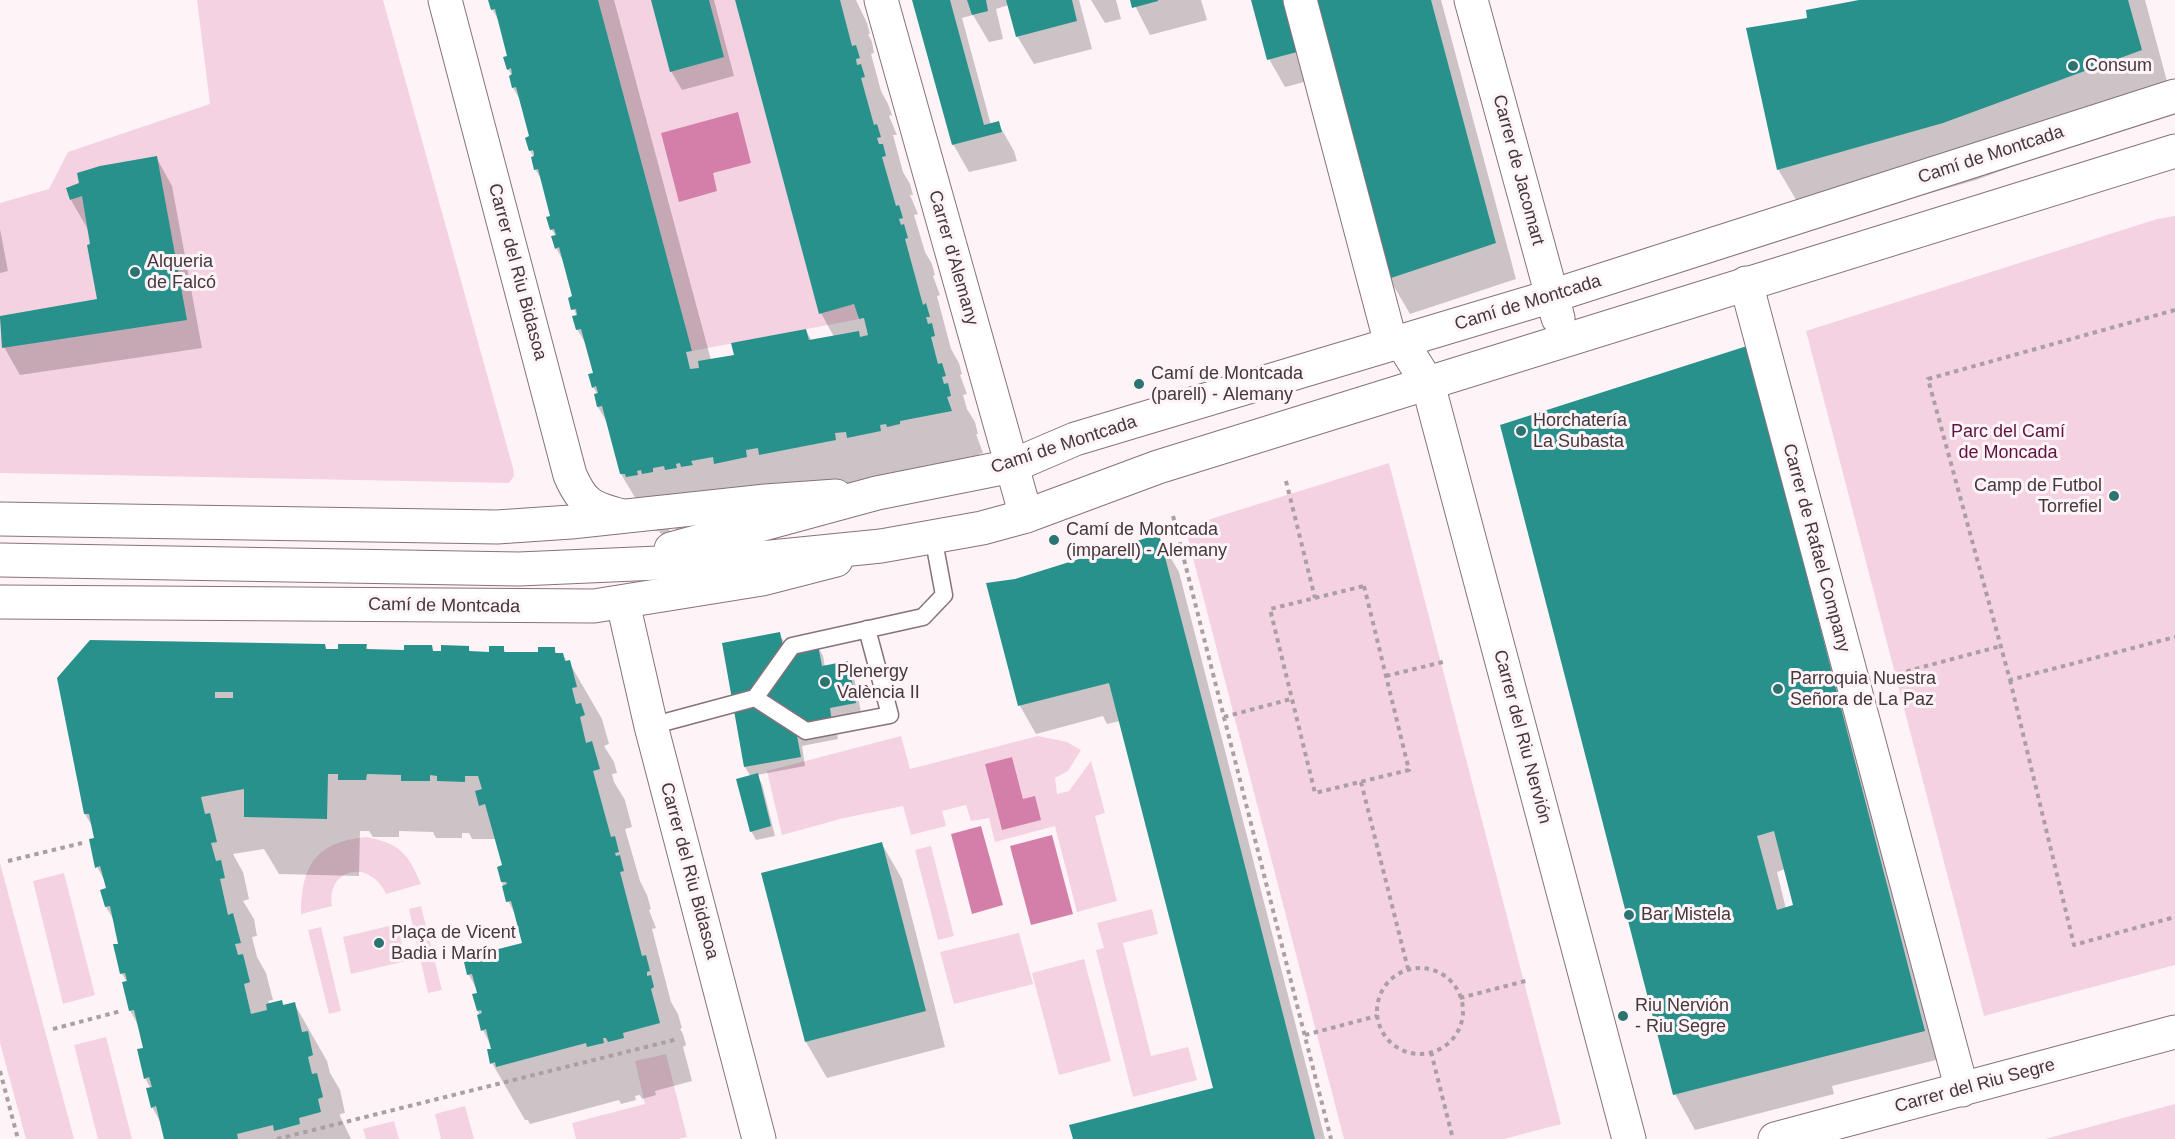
<!DOCTYPE html>
<meta charset="utf-8">
<style>
body{margin:0}
canvas{display:block;background:#fef4f8}
</style>
<canvas width="2175" height="1139"></canvas>
<script>
const c = document.querySelector('canvas').getContext('2d');
c.lineJoin = 'round';
function fillPath(path, color) { c.fillStyle = color; c.fill(path, 'evenodd'); }
function strokePath(path, color, width, dash) { c.strokeStyle = color; c.lineWidth = width; c.lineCap = dash ? 'butt' : 'round'; c.setLineDash(dash || []); c.stroke(path); }
function drawText(font, color, halo, rows, align = 'center') {
  c.font = font + ' Arial,sans-serif'; c.lineWidth = 6; c.setLineDash([]); c.textBaseline = 'middle'; c.strokeStyle = halo; c.fillStyle = color; for (const [text, x, y, turn = 0] of rows) {
    c.save(); c.translate(x, y); c.rotate((+turn || 0) * Math.PI / 180); c.textAlign = isNaN(turn) ? turn : align; if (halo) c.strokeText(text, 0, 0); c.fillText(text, 0, 0); c.restore();
  }
}
fillPath(new Path2D(`
 M197 0H383L513 468 514 476 509 483 0 473V203L49 189 68 152 210 104Z
 M598 0H735L819 313 854 304 859 319 692 351Z
 M2175 216V965L1984 1016 1806 331 2157 219Z
 M1389 463 1561 1124 1504 1139H1344L1185 527Z
 M901 736 910 769 1038 736 1067 742 1081 750 1068 771 1055 778 1057 794 1069 791 1091 761 1105 813 1095 816 1117 901 1077 912 1055 826 995 842 989 818 971 821 966 805 942 811 946 826 911 835 903 806 844 818 782 835 767 771ZM1012 757 1023 799 985 764Z
 M366 837C399 843 408 853 421 884L386 894C370 858 326 868 332 906L301 914C301 865 316 842 366 837Z
 M931 846 954 936 938 940 915 850Z
 M0 863 74 1139H26L0 1043Z
 M64 873 95 995 63 1004 33 881Z
 M421 906 442 990 428 993 409 909Z
 M1152 909 1158 934 1123 943 1151 1056 1188 1047 1197 1080 1133 1097 1096 950 1104 948 1097 923Z
 M397 924 406 961 351 974 343 937Z
 M321 927 341 1011 329 1014 308 930Z
 M1019 933 1033 984 954 1004 940 952Z
 M1084 959 1111 1061 1059 1075 1032 973Z
 M106 1037 132 1139H98L74 1045Z
 M666 1054 687 1137 678 1139H576L572 1123 645 1104 635 1061Z
 M2175 1104V1139H2045Z
 M465 1106 474 1139H441L435 1114Z
 M394 1121 399 1139H366L363 1129Z`), '#f5d2e2');
fillPath(new Path2D(`
 M738 112 751 163 713 173 717 191 679 202 661 133Z
 M1012 757 1023 799 1035 796 1041 820 1002 830 985 764Z
 M981 826 1003 905 972 914 951 834Z
 M1052 835 1073 914 1031 925 1010 846Z`), '#d37fa9');
fillPath(new Path2D(`
 M490 0H614L711 360 735 356 806 331 812 341 834 337 821 313 737 0H856L867 23 870 34H868L872 42 874 53 871 54 881 91 888 104 892 115 889 116 897 135H893L903 172 910 184 913 195H910L918 214 914 215 925 252 932 264 935 275 933 276 940 295 937 296 951 349 959 363 962 374 960 375 967 394 963 395 967 409 975 422 978 434H976L983 453 979 454 983 469 685 526 686 530 677 531 675 528H669L670 533 661 534 659 531H655L621 474 608 424 598 407V395L593 387 595 374 587 346 577 329V317L570 299 574 297 564 262 556 248V236L551 229 552 217 543 182 535 169 534 158 530 150 531 137 522 103 513 88 510 77 512 76 508 69 509 57 500 23 492 9Z
 M653 0H714L734 76 682 90 671 71Z
 M914 0H1079L1092 49 1034 64 1017 36 1009 5 996 9 1003 39 989 42 973 15 962 18 991 125 998 123 1014 151 1017 161 969 172 953 144Z
 M1091 0H1116L1121 19 1105 23Z
 M1132 0H1201L1207 20 1150 35Z
 M1252 0H1291L1312 80 1285 87 1269 59Z
 M1315 0H1441L1516 279 1410 314 1389 278Z
 M1864 0H2145L2174 107 1976 180 1812 227 1778 169 1809 19Z
 M156 157 172 186 202 348 20 375 4 347 0 317 99 300 92 245 87 228 71 200Z
 M0 229 8 271 0 273Z
 M1783 495 1808 538 1940 1059 1832 1086 1834 1094 1695 1130 1675 1094ZM1785 869 1796 907 1786 909 1777 872Z
 M1158 536 1179 572 1325 1139H1075L1215 1090 1120 721 1107 724 1103 716 1036 734 1020 706 1016 581Z
 M779 634 785 643 818 647 823 656 825 667 848 662 853 672 861 712 834 718 838 739 802 746 805 766 757 775 762 784 775 836 756 840 751 831V777L745 767Z
 M324 646 327 650H339L366 646 369 651 406 652 431 647 434 652 468 647 471 653H490L503 648 506 653 540 654 554 649 557 654H563L567 662H569L602 719 609 744 604 746 614 762 617 773 612 774 614 782 625 800 632 827 625 829 640 881 647 895 651 909 649 910 656 928 652 929 671 1002 678 1014 682 1028 680 1029 683 1034 686 1045 683 1047 692 1081 655 1091 656 1095 642 1099 640 1095 635 1096 636 1100 621 1104 619 1100 530 1124 528 1120H525L492 1063 493 1050 483 1030 478 1011 479 994 469 975 465 963 524 944 518 919 508 901 502 882 504 866 496 839H472L469 833H462V838H436L433 832 399 831V837H373L369 831H360L359 876 279 874 264 849 233 854 243 872 249 899 243 901 254 919 257 936 252 937 257 957 266 973 273 1000 268 1001 270 1004 282 1001 284 1006 294 1003 327 1061 330 1073 340 1090 345 1113 340 1114V1116L351 1139H165L162 1125 152 1107 151 1089 145 1078V1050L139 1027 130 1010 127 982 122 974 115 946 120 945 115 922 106 907V883L97 867 96 839 93 828 85 814 59 678Z
 M882 844 902 879 945 1047 827 1078 806 1042Z`), '#0003');
fillPath(new Path2D(`
 M488 0H598L692 351 686 352 690 369 699 368 698 361 734 355 731 343 806 329 809 340 859 331 860 337 868 335 864 318 859 319 854 304 819 314 735 0H840L852 46 856 45 860 58 856 59 857 65 861 64 865 77 861 78 874 125 877 124 881 137 877 138 879 144H883L886 156 882 157 896 206 899 205 903 218 899 219 901 225 904 224 908 238 905 239 923 305 926 303 930 317H926L928 324 932 323 935 336 931 337 938 364 942 363 946 376 942 377 944 384 948 383 951 396 947 397 952 411 900 421V424L887 427 886 424 880 425 881 431 847 438 846 432 835 433 836 440 759 455 758 448 746 450 747 457 714 464 713 457 691 461 693 465 681 467 680 463 676 464 677 468 665 470 664 466 653 468V472L642 474 641 470 637 471 638 475 626 477 625 474H620L602 406 597 407 594 394 598 393 596 386 592 388 588 374 593 373 581 329 576 330 572 316 577 315 576 309 571 310 568 298 572 296 559 247 555 249 551 236 556 235 554 229 550 230 546 217 550 216 538 169 534 170 531 157 534 156V153L533 150 529 151 525 138 529 136 516 87 512 88 509 76 512 74 511 68 507 70 503 57 507 56 495 9 491 10Z
 M651 0H709L724 57 670 72Z
 M912 0H950L984 125 999 121 1002 132 952 145Z
 M967 0H986L988 11 972 15Z
 M1006 0H1072L1077 21 1016 37Z
 M1130 0H1158V1L1132 8Z
 M1251 0H1283L1297 52 1267 60Z
 M1313 0H1431L1496 243 1388 279Z
 M1859 0H2128L2142 50 1943 123 1777 170 1746 28 1807 18 1806 10Z
 M157 156 187 320 2 348 0 316 97 299 87 245 90 244 82 196 70 200 66 188 79 183 77 173 100 166Z
 M1747 346 1925 1031 1673 1095 1500 425ZM1774 831 1793 905 1777 910 1757 836Z
 M1159 534 1216 753 1315 1139H1073L1069 1125 1213 1088 1109 683 1018 706 986 583 1015 579Z
 M780 632 784 651 818 645 822 666 848 661 856 703 830 708 833 730 797 736 801 757 744 767 722 643Z
 M90 640 325 644 326 649H338V644H367L366 649 404 650V645H432L433 651H441V645L469 646V651L489 652V646H504V652H538V647H555V653H563L565 661 570 660 577 687 572 688 576 704 581 703 585 715 580 717 586 743 592 741 600 769 593 771 611 837 615 836 619 852 615 853 616 856 620 855 624 871 620 872 642 956 646 955 650 971 647 972V976L651 975 654 987 651 989 660 1023 623 1033 624 1038 608 1042 606 1038H603L604 1043 587 1047 586 1043 496 1067 495 1062 490 1064 487 1049H491L486 1029 481 1031 477 1015 482 1013 481 1010 477 1011 472 994 477 993 472 974 467 975 464 962 468 960 467 957 522 943 511 901 506 902 502 886 507 884 506 882H501L497 867 502 865 485 804 479 806 475 791 482 789 478 776H465V782L437 781V776L430 775V781H401V775L367 774 366 780H338V774H328L327 819 244 817V789L201 797 205 814 210 813 217 842 211 843 216 861 221 860 225 878 220 879 228 915 233 913 241 943 235 944 238 955 243 954 250 982 244 984 251 1014 267 1010 266 1004 282 1000 283 1005 295 1002 302 1032 308 1031 313 1055 308 1057 312 1074 317 1073 323 1097 318 1099 321 1112 299 1118 300 1124 274 1131 273 1125 237 1134 238 1139H164L156 1106 151 1108 146 1088 152 1087 149 1077 144 1079 137 1049 143 1048 134 1010 129 1011 122 982 127 981 125 973 120 974 113 944H118L110 906 105 907 100 890 106 888 100 866 95 868 89 839 94 838 89 814H84L57 678ZM215 692H233V698H215Z
 M758 773 771 826 750 832 736 779Z
 M882 842 926 1011 805 1042 761 873Z`), '#29918b');
const lane = new Path2D(`
 M755 698 806 731 890 715 867 629
 M651 726 755 698 792 646 923 617 944 595 933 536`);
const street = new Path2D(`
 M445 0 570 475C583 505 592 508 622 516
 M881 0 1026 516
 M1300 0 1391 344
 M1746 283 1962 1090
 M1401 341 1428 384 1629 1139
 M0 519 497 527 571 522 766 501 836 496
 M0 602 594 606 762 579 836 560
 M623 603 651 726 759 1139
 M1775 1139 2175 1032`);
const secondary = new Path2D(`
 M1471 0 1558 318
 M671 549 877 493 1012 466 1075 439 1552 296 2175 96
 M0 560 519 569 751 559 881 546 982 528 1026 516 1158 467 2175 151`);
strokePath(lane, '#87727b', 19);
strokePath(street, '#87727b', 35);
strokePath(secondary, '#87727b', 35);
strokePath(new Path2D(`
 M2175 310 1928 379 2010 680 2175 637
 M1286 481 1315 598
 M1173 516 1331 1139
 M1364 586 1409 770 1315 793 1270 609Z
 M1386 676 1447 661
 M1889 676 2001 646
 M2010 680 2074 945 2175 917
 M1224 717 1291 699
 M1361 782 1408 969
 M8 861 82 843
 M1377 1011a43 43 0 1 1 86 0a43 43 0 1 1-86 0Z
 M1460 998 1529 980
 M53 1029 121 1011
 M1305 1035 1377 1016
 M1431 1052 1453 1139
 M0 1071 18 1139
 M277 1139 678 1039`), '#aaa0a4', 4, [4.5, 4.5]);
strokePath(lane, '#fff', 16);
strokePath(street, '#fff', 33);
strokePath(secondary, '#fff', 33);
for (const [x, y, r, color] of [
 [2073,66,6,"#2b7470"],
 [135,272,6,"#2b7470"],
 [1139,384,6,"#2b7470"],
 [1521,431,6,"#2b7470"],
 [2114,496,6,"#2b7470"],
 [1054,540,6,"#2b7470"],
 [825,682,6,"#2b7470"],
 [1778,689,6,"#2b7470"],
 [1629,915,6,"#2b7470"],
 [379,943,6,"#2b7470"],
 [1623,1016,6,"#2b7470"]
]) { const dot = new Path2D(); dot.arc(x, y, r, 0, 2 * Math.PI); c.fillStyle = color; c.fill(dot); strokePath(dot, '#fef4f8', 2); }
drawText('18px', '#42383d', '#fef4f8', [
 ["Consum",2085,66],
 ["Alqueria",147,262],
 ["de Falcó",147,283],
 ["Camí de Montcada",1151,374],
 ["(parell) - Alemany",1151,395],
 ["Horchatería",1533,421],
 ["La Subasta",1533,442],
 ["Camp de Futbol",2102,486,"right"],
 ["Torrefiel",2102,507,"right"],
 ["Camí de Montcada",1066,530],
 ["(imparell) - Alemany",1066,551],
 ["Plenergy",837,672],
 ["València II",837,693],
 ["Parroquia Nuestra",1790,679],
 ["Señora de La Paz",1790,700],
 ["Bar Mistela",1641,915],
 ["Plaça de Vicent",391,933],
 ["Badia i Marín",391,954],
 ["Riu Nervión",1635,1006],
 ["- Riu Segre",1635,1027]
], 'left');
drawText('18px', '#42383d', '#fef4f8', [
 ["Camí de Montcada",1991,155,-18],
 ["Carrer de Jacomart",1518,170,75],
 ["Carrer d'Alemany",953,258,74],
 ["Carrer del Riu Bidasoa",517,272,75],
 ["Camí de Montcada",1528,303,-17],
 ["Camí de Montcada",1064,445,-18],
 ["Carrer de Rafael Company",1816,548,75],
 ["Camí de Montcada",444,606,1],
 ["Carrer del Riu Nervión",1522,737,75],
 ["Carrer del Riu Bidasoa",689,871,75],
 ["Carrer del Riu Segre",1975,1086,-15]
]);
drawText('18px', '#5e133f', '#fef4f8', [
 ["Parc del Camí",2008,432],
 ["de Moncada",2008,453]
]);
</script>
